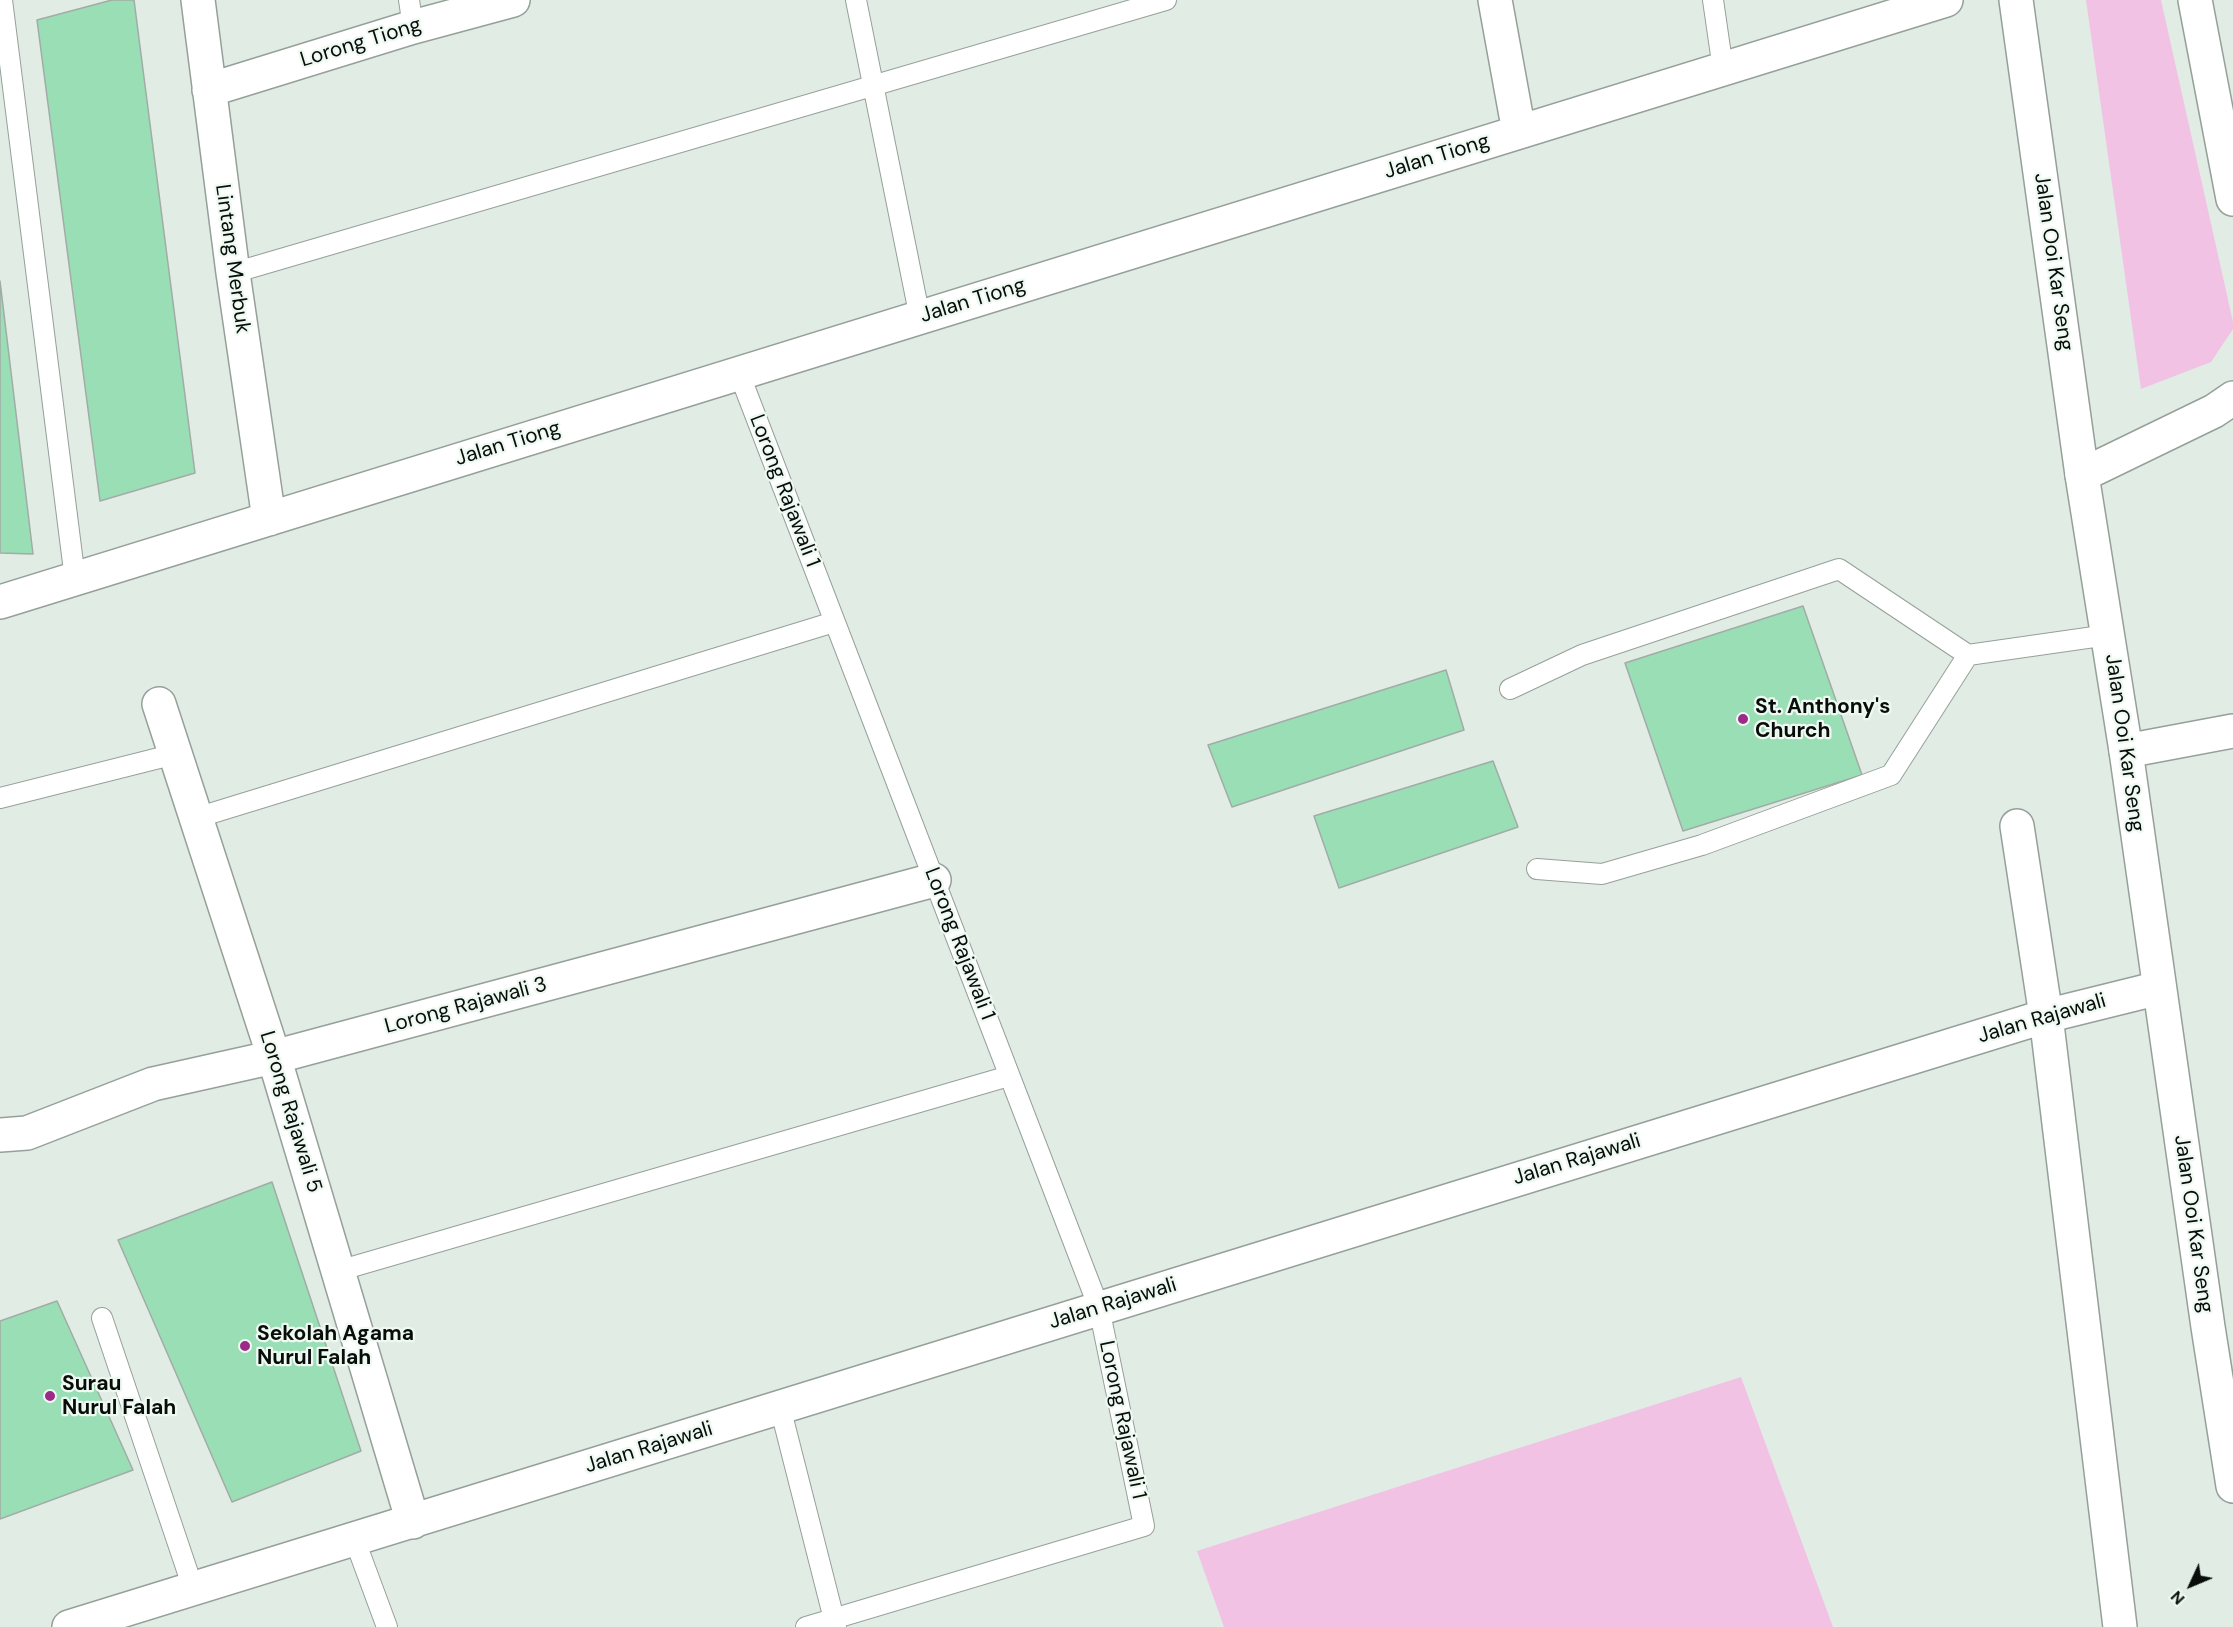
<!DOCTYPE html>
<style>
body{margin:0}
#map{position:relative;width:2233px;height:1627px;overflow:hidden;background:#e0ece4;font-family:"DM Sans",sans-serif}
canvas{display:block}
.north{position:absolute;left:2161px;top:1555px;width:60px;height:60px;-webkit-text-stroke:4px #eef9f2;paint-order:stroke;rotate:226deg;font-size:16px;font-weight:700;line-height:24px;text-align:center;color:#090d0a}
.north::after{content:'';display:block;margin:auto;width:21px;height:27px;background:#090d0a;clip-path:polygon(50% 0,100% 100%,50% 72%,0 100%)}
</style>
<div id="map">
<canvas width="2233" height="1627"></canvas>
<div class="north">N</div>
</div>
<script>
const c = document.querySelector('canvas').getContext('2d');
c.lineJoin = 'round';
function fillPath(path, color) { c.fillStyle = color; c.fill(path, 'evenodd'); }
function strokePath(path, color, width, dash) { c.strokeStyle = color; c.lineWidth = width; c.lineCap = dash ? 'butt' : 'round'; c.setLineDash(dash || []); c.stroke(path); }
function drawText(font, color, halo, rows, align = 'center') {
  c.font = font + ' "DM Sans",sans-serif'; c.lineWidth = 4.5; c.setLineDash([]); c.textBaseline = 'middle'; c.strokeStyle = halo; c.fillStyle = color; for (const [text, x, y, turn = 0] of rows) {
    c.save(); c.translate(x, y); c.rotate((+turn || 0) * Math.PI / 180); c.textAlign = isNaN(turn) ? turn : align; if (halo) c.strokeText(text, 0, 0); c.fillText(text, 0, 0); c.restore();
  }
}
fillPath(new Path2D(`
 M2086 0H2161L2233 322V329L2211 362 2141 389Z
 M1741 1377 1833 1627H1224L1197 1551Z`), '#f2c2e5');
const building = new Path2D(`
 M112 0H134L195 473 100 501 37 20Z
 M0 281 33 554 0 553Z
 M1803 606 1862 775 1683 831 1625 663Z
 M1446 670 1464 730 1232 807 1208 745Z
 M1493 761 1518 827 1339 888 1314 816Z
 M272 1182 361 1451 232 1502 118 1240Z
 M57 1301 133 1470 0 1519V1321Z`);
fillPath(building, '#9adeb6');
strokePath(building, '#a2aca6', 1.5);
const service = new Path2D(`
 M2 0 75 579
 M409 0 413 27
 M856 0 920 318
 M1713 0 1723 69
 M233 273 1166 0
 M739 373 1099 1308 1144 1526 806 1627
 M1510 689 1582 655 1839 569 1968 655
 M0 798 175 754
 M196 818 834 622
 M1537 869 1602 874 1702 845 1891 775 1968 655 2108 635
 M338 1271 1009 1076
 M102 1318 193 1588
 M780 1407 836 1627
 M354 1538 387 1627`);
const minor = new Path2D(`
 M198 0 233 273 269 519
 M1495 0 1519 132
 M2195 0 2233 199
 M209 90 413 27 513 0
 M2082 475 2214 411 2233 398
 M0 602 1946 0
 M159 704 274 1057 413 1522
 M2017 826 2046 1016 2120 1627
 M0 1135 27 1133 153 1084 274 1057 934 880
 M69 1627 2046 1016 2159 988`);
const tertiary = new Path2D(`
 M2126 751 2233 731`);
const secondary = new Path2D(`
 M2016 0 2082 475 2126 751 2208 1327 2233 1486`);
strokePath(service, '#96a09a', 22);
strokePath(minor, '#96a09a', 36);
strokePath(tertiary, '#96a09a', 36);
strokePath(secondary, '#96a09a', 36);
strokePath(service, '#fff', 20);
strokePath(minor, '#fff', 33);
strokePath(tertiary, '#fff', 33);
strokePath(secondary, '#fff', 33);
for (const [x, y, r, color] of [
 [1743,719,6,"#9b2a88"],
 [245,1346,6,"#9b2a88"],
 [50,1396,6,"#9b2a88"]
]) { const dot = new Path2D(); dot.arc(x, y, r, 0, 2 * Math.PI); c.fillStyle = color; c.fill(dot); strokePath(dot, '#eef9f2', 2); }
drawText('21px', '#090d0a', '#eef9f2', [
 ["Lorong Tiong",361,43,-17],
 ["Jalan Tiong",1437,157,-17],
 ["Lintang Merbuk",232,259,82],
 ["Jalan Ooi Kar Seng",2053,262,82],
 ["Jalan Tiong",973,301,-17],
 ["Jalan Tiong",508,444,-17],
 ["Lorong Rajawali 1",784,491,69],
 ["Jalan Ooi Kar Seng",2124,743,82],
 ["Lorong Rajawali 1",959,944,69],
 ["Lorong Rajawali 3",466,1006,-15],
 ["Jalan Rajawali",2042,1019,-16],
 ["Lorong Rajawali 5",290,1112,73],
 ["Jalan Rajawali",1577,1160,-17],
 ["Jalan Ooi Kar Seng",2193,1224,82],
 ["Jalan Rajawali",1113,1304,-17],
 ["Lorong Rajawali 1",1122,1420,78],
 ["Jalan Rajawali",649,1448,-17]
]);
drawText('bold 21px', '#090d0a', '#eef9f2', [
 ["St. Anthony's",1755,707],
 ["Church",1755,731],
 ["Sekolah Agama",257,1334],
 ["Nurul Falah",257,1358],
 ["Surau",62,1384],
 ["Nurul Falah",62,1408]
], 'left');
</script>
